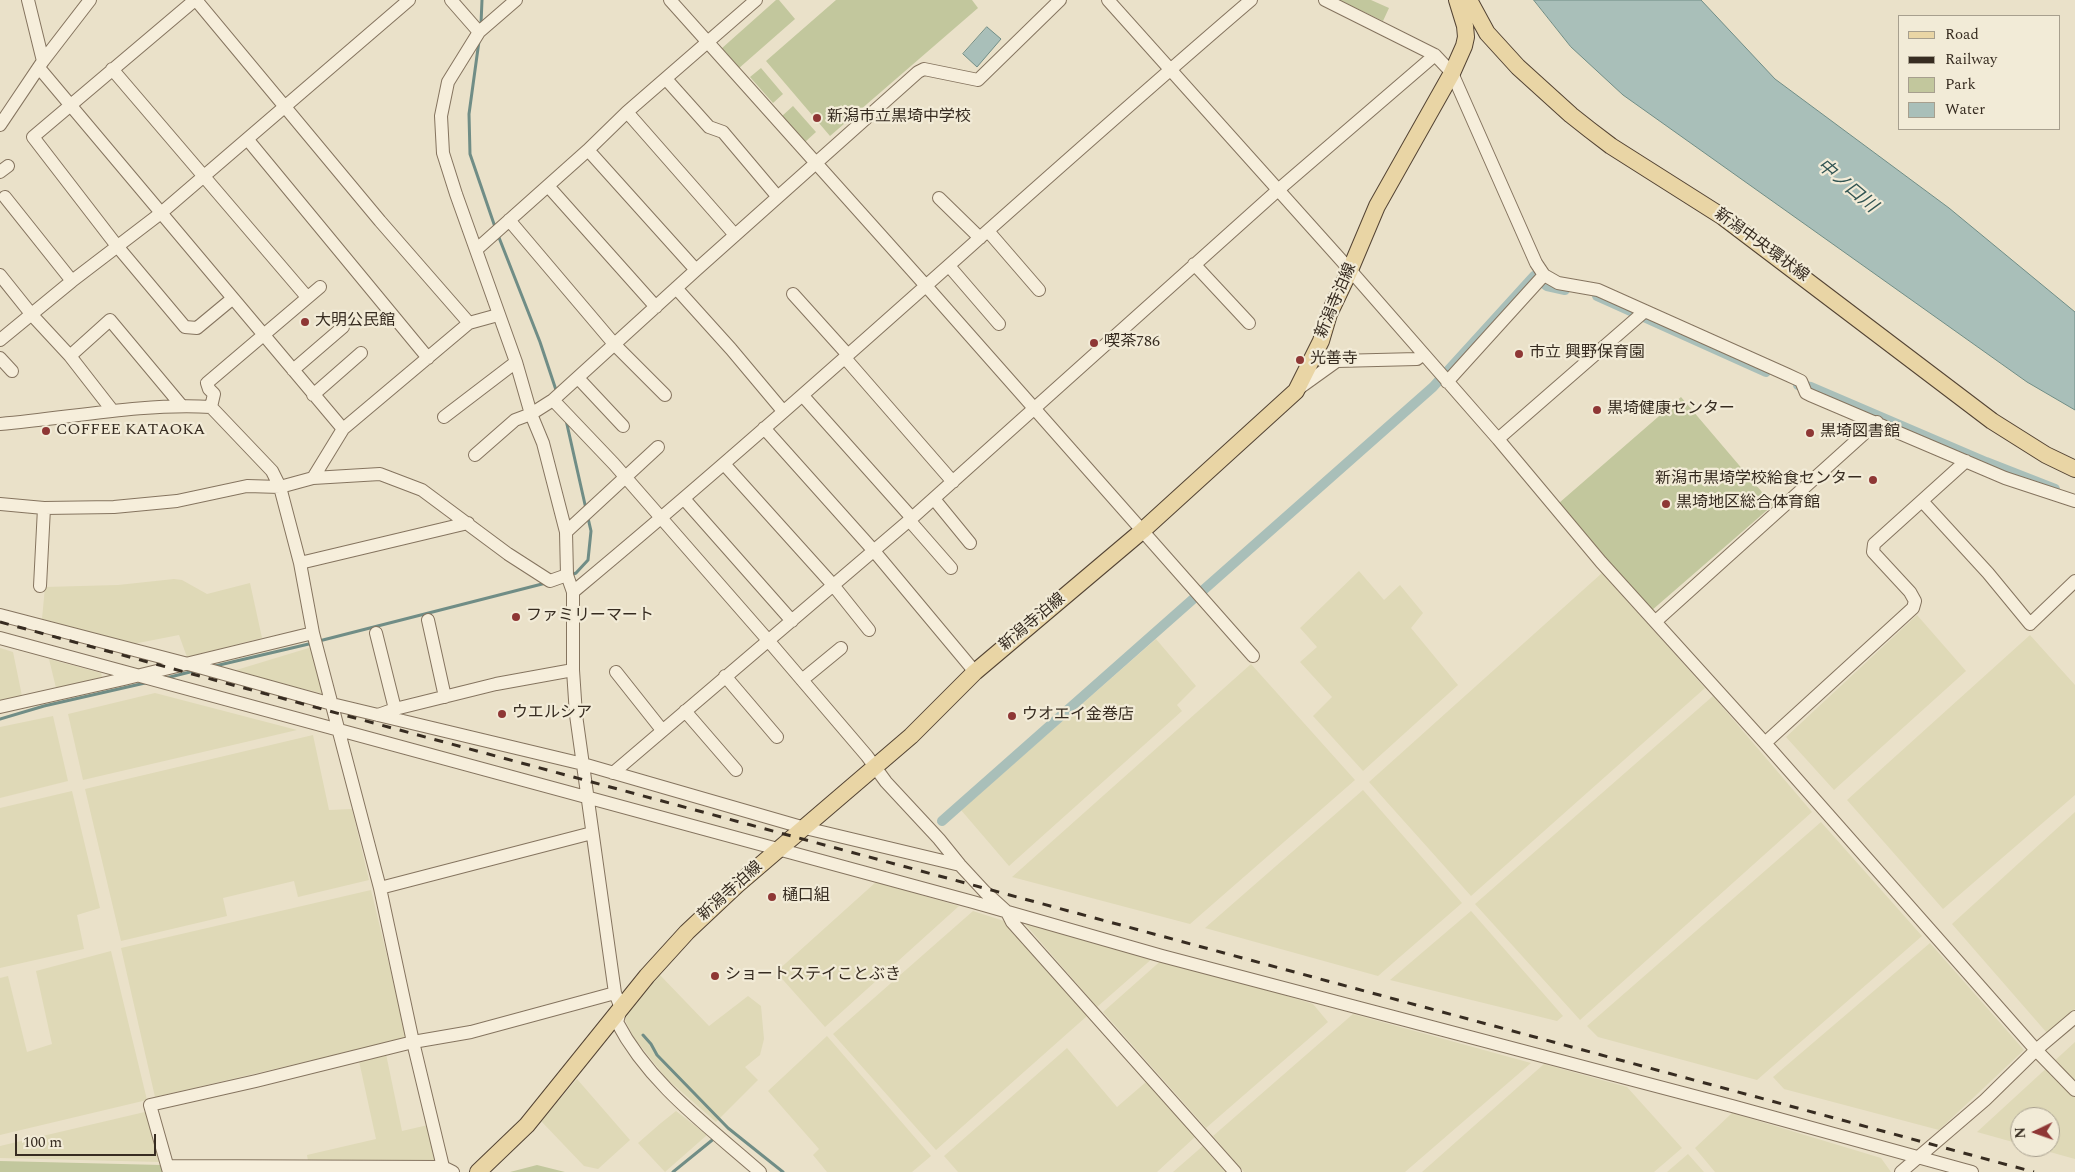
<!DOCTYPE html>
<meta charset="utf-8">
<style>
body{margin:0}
#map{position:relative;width:2075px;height:1172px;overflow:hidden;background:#eae1c9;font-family:Spectral,serif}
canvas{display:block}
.legend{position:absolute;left:1898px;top:15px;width:162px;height:115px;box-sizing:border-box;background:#f2ebd7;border:1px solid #a79f8e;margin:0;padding:6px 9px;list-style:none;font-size:15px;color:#372c21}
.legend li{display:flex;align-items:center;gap:10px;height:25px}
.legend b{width:25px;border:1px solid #a79f8e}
.north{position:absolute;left:2010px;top:1107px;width:50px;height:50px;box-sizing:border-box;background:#f2ebd7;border:1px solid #a79f8e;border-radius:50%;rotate:267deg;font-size:14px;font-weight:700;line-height:20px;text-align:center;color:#372c21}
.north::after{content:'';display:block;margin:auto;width:18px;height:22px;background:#8e3735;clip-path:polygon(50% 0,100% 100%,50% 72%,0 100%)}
.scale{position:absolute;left:15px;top:1134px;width:141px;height:22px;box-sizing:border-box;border:2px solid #372c21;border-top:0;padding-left:6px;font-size:15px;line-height:18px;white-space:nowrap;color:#372c21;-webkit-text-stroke:4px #f2ebd7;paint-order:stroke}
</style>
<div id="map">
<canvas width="2075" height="1172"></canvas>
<ul class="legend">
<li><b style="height:6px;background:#e9d5a5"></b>Road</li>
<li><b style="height:6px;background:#372c21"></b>Railway</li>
<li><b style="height:14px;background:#c2c79d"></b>Park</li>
<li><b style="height:14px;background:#a9bfb9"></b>Water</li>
</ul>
<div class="north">N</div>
<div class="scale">100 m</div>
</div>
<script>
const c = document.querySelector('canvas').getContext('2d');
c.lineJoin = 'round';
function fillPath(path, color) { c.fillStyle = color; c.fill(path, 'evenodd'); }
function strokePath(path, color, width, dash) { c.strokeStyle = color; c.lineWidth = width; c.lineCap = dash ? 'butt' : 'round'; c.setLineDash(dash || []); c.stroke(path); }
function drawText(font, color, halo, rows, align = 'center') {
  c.font = font + ' Spectral,"Noto Sans JP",serif'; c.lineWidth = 4.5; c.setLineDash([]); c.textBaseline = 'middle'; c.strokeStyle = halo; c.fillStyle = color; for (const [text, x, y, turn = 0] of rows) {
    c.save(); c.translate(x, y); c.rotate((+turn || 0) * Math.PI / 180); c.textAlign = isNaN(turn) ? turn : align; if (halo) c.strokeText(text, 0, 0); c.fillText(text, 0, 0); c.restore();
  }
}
fillPath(new Path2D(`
 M1359 571 1384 600 1400 585 1423 613 1411 628 1458 685 1363 771 1313 716 1332 697 1300 662 1317 647 1300 628Z
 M1602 573 1705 688 1471 896 1369 782Z
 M174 579 182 580 207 594 250 583 262 638 187 657 179 635 133 644 42 619 45 587 118 585Z
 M1917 615 1966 671 1834 790 1786 737Z
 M2030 635 2075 685V795L1943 909 1847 800Z
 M1156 639 1196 686 1177 705 1182 711 1009 866 961 810Z
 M312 647 324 694 233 671Z
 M0 648 13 652 22 696 0 701Z
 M49 659 101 673 102 677 56 688Z
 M1251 664 1355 780 1190 924 1012 877Z
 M155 693 297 730 83 780 68 714Z
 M1713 696 1812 812 1580 1020 1475 904Z
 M53 716 68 781 0 798V727Z
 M313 735 329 810 352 809 369 880 298 897 294 881 223 898 227 916 121 941 85 789Z
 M1363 790 1462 903 1378 976 1205 928Z
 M72 791 100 908 77 915 84 949 0 968V808Z
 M2075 812V1009L2047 1033 1952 924Z
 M1821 822 1922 936 1757 1080 1598 1037 1587 1026Z
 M876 882 959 906 825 1027 776 972Z
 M371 890 407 1038 155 1097 121 948Z
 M973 911 1004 921 1087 1016 936 1150 833 1034Z
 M1471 911 1563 1016 1557 1021 1390 980Z
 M1025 924 1154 957 1097 1007Z
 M1930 943 2024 1050 1939 1130 1784 1089 1773 1077Z
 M111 951 147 1100 0 1135V978L8 976 27 1052 52 1044 36 971Z
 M1164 958 1313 1004 1328 1022 1206 1128 1103 1012Z
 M659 974 709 1026 748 996 761 1006 764 1039 760 1055 745 1067 758 1080 716 1122 667 1079 634 1038 625 1020 630 1005Z
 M1353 1014 1531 1063 1405 1172H1244L1213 1136Z
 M827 1036 931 1156 912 1172H827L813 1155 819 1149 768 1091Z
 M2075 1042V1159L2032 1147H2050V1117H2020V1144L1977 1132Z
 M1067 1048 1117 1107 1146 1082 1196 1136 1157 1172H958L944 1156Z
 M386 1054 402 1131 428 1125 435 1162 308 1161 307 1155 376 1139 359 1061Z
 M1544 1064 1627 1087 1682 1148 1654 1172H1422Z
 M577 1079 630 1140 598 1169 584 1166 541 1121Z
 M149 1111 161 1162 0 1158V1146Z
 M676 1111 707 1135 665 1172 638 1143 661 1123Z
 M1732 1113 1881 1158 1891 1172H1715L1695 1148Z
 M1204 1145 1227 1172H1173Z
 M1688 1154 1704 1172H1667Z`), '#dfd9b7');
fillPath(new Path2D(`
 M776 0H779L795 19 738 69 721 49Z
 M836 0H972L978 8 830 136 766 61Z
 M1339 0H1371L1389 8 1383 21Z
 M761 68 783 94 773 103 750 77Z
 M793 106 816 132 805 142 782 116Z
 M1681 397 1773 505 1651 611 1559 503Z
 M0 1161 162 1165 165 1172H0Z
 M537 1165 565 1172H510Z`), '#c2c79d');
const water = new Path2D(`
 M1534 0H1701L1775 79 1949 208 2075 312V410L2027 382 1623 95 1571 47Z
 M987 27 1001 39 977 67 963 54Z`);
fillPath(water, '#a9bfb9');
strokePath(water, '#708d86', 1);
strokePath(new Path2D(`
 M481 24 482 0
 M479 41 469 114 470 154 495 227
 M498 235 540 342 557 393
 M566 420 586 509
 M571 575 576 573 588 560 591 531 588 518
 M319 641 546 583
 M215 666 313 643
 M166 678 194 671
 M0 719 44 706 145 683
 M643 1035 651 1044 657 1055 728 1128 783 1172
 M673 1172 716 1137`), '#708d86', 3);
strokePath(new Path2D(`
 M1597 296 1766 372
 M1798 385 1811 387 1986 462 2055 489
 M942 821 1433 387 1534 276 1547 286 1565 290`), '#a9bfb9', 10);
const minor = new Path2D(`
 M28 0 43 61
 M195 0 33 137 117 246 185 327 197 328 232 299
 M196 0 380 221 469 323
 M451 0 479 32
 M516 0 479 32 448 82 441 116 443 153 456 194 516 362 531 414 543 443 566 532 567 575 573 592V670L576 715 615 993 621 1008 617 1022C649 1084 708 1126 760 1172
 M670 0 927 287 1253 656
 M1108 0 1350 270 1498 439 1601 562 1765 743 2036 1050 2075 1090
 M1325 0 1435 55 1452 73 1536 263 1544 275 1558 283 1598 290 1788 375 1801 381 1806 393 1810 395 2005 478 2075 501
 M40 69 343 429
 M112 69 307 297
 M666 79 709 127 723 132 777 196
 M627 112 735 235
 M0 125 43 61 90 0
 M248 140 428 358
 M588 150 696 270
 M0 172 8 166
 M548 186 656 307
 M5 197 72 281
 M939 198 980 238
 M509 220 615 345 665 395
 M988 231 1039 290
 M477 249 588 150 627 112 756 0
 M1194 264 1249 323
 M949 266 999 324
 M0 275 32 315 70 356 112 410
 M676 288 731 349 783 411
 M793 294 848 355
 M0 340 72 281 161 213 409 0
 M70 356 110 320 181 405
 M0 358 12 371
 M845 358 953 482
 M293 370 343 327
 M578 378 623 426
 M1447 382 1544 275
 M1298 389 1337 361 1417 359 1423 354
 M313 395 361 353
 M803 396 912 518
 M553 400 614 464 767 639 867 756 886 782 939 839 960 865 985 892 1007 912 1012 922 1235 1172
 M211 407 214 394 209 389 207 383 320 287
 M444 417 516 362
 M0 424C71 418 139 403 211 407L272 471 280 487 300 563 313 633 380 888 413 1042 443 1167 453 1172
 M764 428 874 551 975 672
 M1498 439 1645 311
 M475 455 515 420 531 414 553 400 696 270 918 72 924 69 978 80 1060 0
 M724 464 833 585 869 630
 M313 478 343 429 469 323 498 315
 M934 499 970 543
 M685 500 792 621
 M1922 501 1988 573 2030 624 2075 581
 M0 504 44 508 114 507 177 501 247 486 280 487 313 478 380 474 422 490 508 554 550 581 567 575
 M909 520 951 568
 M566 532 658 447
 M300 563 468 523
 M40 586 44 508
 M573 592C804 400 1023 195 1251 0
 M0 615 188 664 332 704 583 764 805 828 960 865
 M428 620 445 697
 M1656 621 1877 422
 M376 633 395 709
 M0 638 973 902 1162 956 1732 1106 1972 1172
 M616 672 662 730
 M725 676 777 737
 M802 680 841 648
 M0 707 124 679 313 633
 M685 711 736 770
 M378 715 395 709 496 684 573 670
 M1765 743 1913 608 1915 601 1910 592 1873 552 1874 544 1966 461
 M613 773 912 518 1278 190 1435 55
 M380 888 592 833
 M168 1166 443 1167
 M169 1172 150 1105 256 1081 413 1042 471 1032 615 993
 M1901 1172 1985 1100 2036 1050 2075 1017`);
const major = new Path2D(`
 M1469 0 1487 33 1518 67 1571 115 1590 130 1611 146 1723 217 1992 421 2046 455 2075 469
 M478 1172 527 1125 647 976 687 932 737 885 911 736 975 672 1142 531 1296 391 1321 341 1329 314 1350 270 1377 206 1452 73 1464 46 1466 37 1465 26 1457 0`);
strokePath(minor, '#85745f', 14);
strokePath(major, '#534333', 18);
strokePath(minor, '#f6eedb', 12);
strokePath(major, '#e9d5a5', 16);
strokePath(new Path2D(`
 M0 622 2034 1172`), '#372c21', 3, [9, 9]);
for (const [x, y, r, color] of [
 [817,118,5,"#8e3735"],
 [305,322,5,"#8e3735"],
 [1094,343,5,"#8e3735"],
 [1519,354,5,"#8e3735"],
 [1300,360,5,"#8e3735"],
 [1597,410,5,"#8e3735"],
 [46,431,5,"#8e3735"],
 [1810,433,5,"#8e3735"],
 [1873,480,5,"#8e3735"],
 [1666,504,5,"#8e3735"],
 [516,617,5,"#8e3735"],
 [502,714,5,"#8e3735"],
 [1012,716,5,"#8e3735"],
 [772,897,5,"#8e3735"],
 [715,976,5,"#8e3735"]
]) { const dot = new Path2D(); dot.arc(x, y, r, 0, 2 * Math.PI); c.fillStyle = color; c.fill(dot); strokePath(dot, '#f2ebd7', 2); }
drawText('16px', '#372c21', '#f2ebd7', [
 ["新潟市立黒埼中学校",827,118],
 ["大明公民館",315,322],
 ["喫茶786",1104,343],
 ["市立 興野保育園",1529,354],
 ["光善寺",1310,360],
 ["黒埼健康センター",1607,410],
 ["COFFEE KATAOKA",56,431],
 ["黒埼図書館",1820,433],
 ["新潟市黒埼学校給食センター",1863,480,"right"],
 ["黒埼地区総合体育館",1676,504],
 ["ファミリーマート",526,617],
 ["ウエルシア",512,714],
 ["ウオエイ金巻店",1022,716],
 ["樋口組",782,897],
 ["ショートステイことぶき",725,976]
], 'left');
drawText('16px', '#372c21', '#f2ebd7', [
 ["新潟中央環状線",1761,246,36],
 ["新潟寺泊線",1337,301,-67],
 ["新潟寺泊線",1033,623,-40],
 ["新潟寺泊線",731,892,-42]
]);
drawText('italic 18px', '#325553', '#f2ebd7', [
 ["中ノ口川",1846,187,40]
]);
</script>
